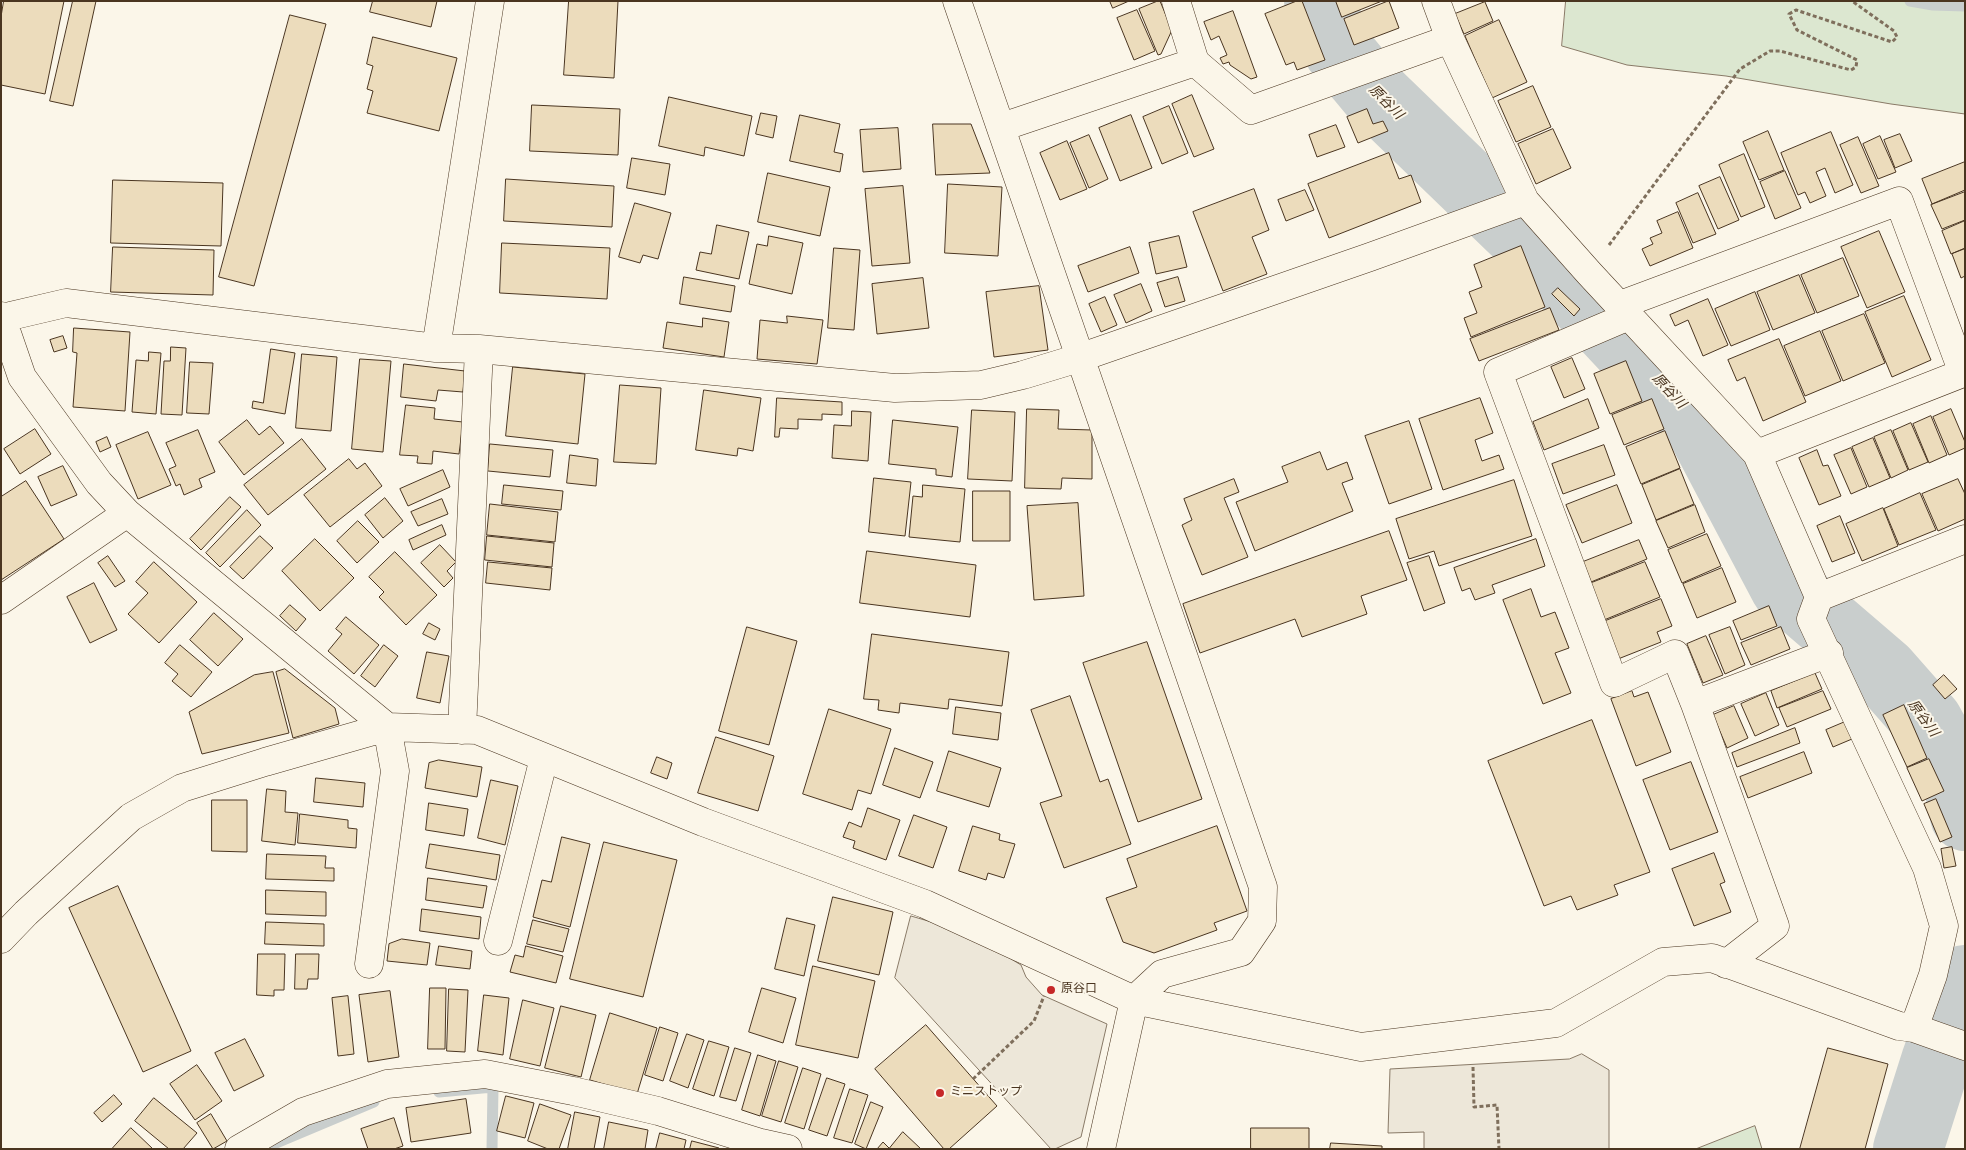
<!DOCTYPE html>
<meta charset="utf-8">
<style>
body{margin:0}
#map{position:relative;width:1966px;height:1150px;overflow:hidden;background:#fbf6e9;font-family:Overpass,sans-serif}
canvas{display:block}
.frame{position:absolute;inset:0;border:2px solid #4a3520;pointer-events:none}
</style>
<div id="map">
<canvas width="1966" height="1150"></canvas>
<div class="frame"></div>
</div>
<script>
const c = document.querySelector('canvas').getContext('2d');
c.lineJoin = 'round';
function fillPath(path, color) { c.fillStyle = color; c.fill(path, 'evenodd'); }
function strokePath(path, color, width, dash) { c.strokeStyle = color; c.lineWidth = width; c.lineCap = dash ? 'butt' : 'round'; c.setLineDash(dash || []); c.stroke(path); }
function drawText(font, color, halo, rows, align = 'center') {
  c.font = font + ' Overpass,"Noto Sans JP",sans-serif'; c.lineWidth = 4; c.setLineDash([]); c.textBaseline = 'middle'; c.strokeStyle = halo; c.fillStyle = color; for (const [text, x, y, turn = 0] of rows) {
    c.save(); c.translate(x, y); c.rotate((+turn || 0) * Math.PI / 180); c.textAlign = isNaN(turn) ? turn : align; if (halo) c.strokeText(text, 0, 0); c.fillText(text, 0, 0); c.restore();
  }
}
const green = new Path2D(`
 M1566 1H1965V114L1891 104 1726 76 1627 65 1562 46Z
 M1755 1126 1762 1149H1696Z`);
fillPath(green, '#dce7d0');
strokePath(green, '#887966', 1);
const parking = new Path2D(`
 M911 916 969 933 1021 965 1026 977 1042 995 1107 1024 1081 1137 1055 1149H1051L895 978Z
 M1582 1054 1609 1070V1149H1424V1132L1388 1133 1390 1069 1569 1059Z`);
fillPath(parking, '#ede7d9');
strokePath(parking, '#887966', 1);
strokePath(new Path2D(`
 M1910 1 1933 5 1965 6
 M439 1092 493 1087 492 1149
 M269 1146 374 1102`), '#c9cecd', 11);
strokePath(new Path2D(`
 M1319 1 1339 51 1373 92 1525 239 1700 426 1785 587 1884 672 1928 722 1956 773 1965 816
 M1908 1149 1936 1061 1965 980`), '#c9cecd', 70);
const building = new Path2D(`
 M4 1H64L45 94 1 85V17Z
 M73 1H96L73 106 50 101Z
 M373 1H437L431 27 370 12Z
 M569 1H618L614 78 564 75Z
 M1110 1H1129L1113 8Z
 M1158 1H1160L1172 30 1161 54 1158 55 1139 9Z
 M1297 1H1302L1325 60 1297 70 1294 62 1286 65 1265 14Z
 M1336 1H1382L1342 17Z
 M1389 1 1399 28 1354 45 1344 19Z
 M1485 2 1493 21 1464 34 1455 14Z
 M1137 10 1155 51 1134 60 1117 18Z
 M1233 11 1257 77 1251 79 1230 65 1229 62 1223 64 1220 58 1227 55 1219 36 1211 40 1204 22Z
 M290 15 326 24 254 286 219 277Z
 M1499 20 1527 82 1492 98 1465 36Z
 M373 37 457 58 439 131 367 113 373 91 367 89 373 66 367 64Z
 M1533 86 1551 127 1516 142 1498 101Z
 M1192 95 1214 149 1194 157 1172 104Z
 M669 97 752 116 744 156 705 147 704 156 659 146Z
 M532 105 620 109 618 155 530 151Z
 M1169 106 1188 153 1162 164 1143 117Z
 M1367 109 1373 124 1383 121 1388 131 1358 143 1347 117Z
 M761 113 777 116 773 138 756 134Z
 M800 115 840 124 834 152 843 154 840 172 790 161Z
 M1131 115 1152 168 1120 181 1099 128Z
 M933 124H971L990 173 936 175Z
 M1336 125 1345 147 1317 157 1309 135Z
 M898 128 901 169 863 172 860 130Z
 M1553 129 1571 168 1536 184 1518 144Z
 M1768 131 1784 170 1759 180 1743 142Z
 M1831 132 1853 185 1835 193 1825 168 1816 172 1826 196 1810 203 1805 192 1798 195 1781 153Z
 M1900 134 1912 161 1895 168 1884 140Z
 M1089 135 1108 179 1089 188 1070 143Z
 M1880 136 1896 172 1878 179 1863 144Z
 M1858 137 1879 186 1861 193 1840 145Z
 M1067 141 1087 189 1060 200 1040 153Z
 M1389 153 1399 179 1411 175 1421 202 1329 238 1308 184Z
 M1744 154 1765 207 1741 217 1719 165Z
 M632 158 670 164 665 195 627 188Z
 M1965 162V190L1932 204 1922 179Z
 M1785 171 1801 208 1775 219 1760 182Z
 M768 173 830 187 820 236 758 222Z
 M1720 177 1739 220 1718 229 1699 186Z
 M506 179 614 186 612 227 504 221Z
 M113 180 223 183 221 246 111 243Z
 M948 184 1002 187 998 256 945 253Z
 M903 186 910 263 872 266 865 189Z
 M1254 189 1269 230 1252 237 1267 274 1223 291 1193 212Z
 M1305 190 1314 210 1286 221 1278 200Z
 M1965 192V220L1942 229 1931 205Z
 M1698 193 1716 234 1693 243 1676 203Z
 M635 203 671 213 658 259 643 255 640 263 619 257Z
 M1678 212 1693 248 1650 266 1642 249 1653 244 1650 238 1662 233 1657 221Z
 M1965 221V248L1951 254 1942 231Z
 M717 225 749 232 739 279 696 270 700 252 711 254Z
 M1879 231 1905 292 1867 308 1841 247Z
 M769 236 803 243 792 294 749 284 757 244 767 246Z
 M1179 236 1187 267 1156 274 1149 243Z
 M502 243 610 248 607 299 500 293Z
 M1521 246 1545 307 1471 337 1464 318 1477 313 1469 292 1482 287 1474 265Z
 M113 247 214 250 213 295 111 292Z
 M1130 247 1139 273 1088 292 1078 266Z
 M834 248 860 250 854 330 828 328Z
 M1965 249V276L1961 278 1952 254Z
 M1843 258 1859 296 1817 313 1801 275Z
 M1799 275 1815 313 1773 330 1757 292Z
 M684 277 735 286 731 312 680 304Z
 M1178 277 1185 301 1165 307 1157 283Z
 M923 278 929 328 877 334 872 284Z
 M1141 284 1152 311 1126 323 1114 295Z
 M1039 286 1048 350 994 357 986 292Z
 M1558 288 1580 309 1574 316 1552 294Z
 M1755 292 1770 330 1731 346 1715 309Z
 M1904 296 1931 360 1892 377 1865 312Z
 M1105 297 1117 325 1101 332 1089 304Z
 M1708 299 1728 345 1703 356 1688 320 1675 326 1670 315Z
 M1550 308 1559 330 1479 361 1470 339Z
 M1864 314 1885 363 1843 381 1822 331Z
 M787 316 823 320 817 364 757 359 760 320 787 323Z
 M703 318 729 322 724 357 663 348 667 322 702 327Z
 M74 328 130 332 125 411 73 407 77 353 73 352Z
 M1820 331 1841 381 1805 396 1784 346Z
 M63 336 67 348 54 352 50 340Z
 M1779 339 1806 402 1763 421 1745 377 1737 381 1728 360Z
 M171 347 186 348 182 415 161 414 164 361H170Z
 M271 349 295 353 285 414 252 408 253 401 263 403Z
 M149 352 161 353 156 414 132 412 136 360 148 361Z
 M302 354 337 357 331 431 296 428Z
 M1572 358 1585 389 1564 398 1551 367Z
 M360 359 391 361 383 452 352 449Z
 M1626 361 1642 401 1610 414 1594 374Z
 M190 362 213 363 209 414 187 413Z
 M404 364 465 371 463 392 438 390 436 401 401 397Z
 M513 367 585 374 578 444 506 436Z
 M620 385 661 388 656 464 614 462Z
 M704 390 761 398 753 451 738 448 737 456 696 450Z
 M777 398 842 402V415L822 414V420L798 419V429L780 428 779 437H775Z
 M1480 398 1493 433 1475 440 1482 461 1499 455 1504 469 1443 490 1419 419Z
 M1588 399 1599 428 1544 450 1533 422Z
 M1652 399 1664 429 1624 445 1612 415Z
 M406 405 435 408 434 419 463 422 459 454 433 451 432 464 417 463 418 456 400 455Z
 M1027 409 1059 410 1058 429 1092 430V479L1062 478 1061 489 1025 488Z
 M1951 409 1965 442V448L1949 455 1933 417Z
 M972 410 1015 412 1012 481 968 479Z
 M852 411 871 412 868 461 832 458 834 425 851 426Z
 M1931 416 1947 455 1929 463 1913 424Z
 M247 420 259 435 270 426 284 443 244 475 219 442Z
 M893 420 958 427 952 477 936 475V469L889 464Z
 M1409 421 1432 489 1389 504 1365 436Z
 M1911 423 1928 462 1909 470 1893 431Z
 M35 429 51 454 20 474 4 449Z
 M198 430 215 472 199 479 202 487 184 495 180 484 176 486 169 469 176 466 166 443Z
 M1891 430 1908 470 1891 478 1874 437Z
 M1665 431 1680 468 1641 484 1626 447Z
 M148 432 171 485 138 499 116 445Z
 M107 437 111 447 100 452 96 442Z
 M1873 438 1890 478 1869 487 1852 447Z
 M302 439 326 469 268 515 244 485Z
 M490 444 553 450 550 477 488 471Z
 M1604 445 1615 475 1563 494 1552 464Z
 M1851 448 1867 487 1851 494 1834 455Z
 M1817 450 1823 466 1828 465 1841 496 1819 505 1799 458Z
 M1320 452 1327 470 1347 462 1353 479 1342 483 1353 511 1255 551 1236 502 1288 482 1282 467Z
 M570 455 598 459 596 486 567 483Z
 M349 459 357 469 365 463 382 486 330 527 304 495Z
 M63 466 77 495 51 506 38 477Z
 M1680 469 1694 504 1656 520 1642 485Z
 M443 470 450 487 408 506 400 489Z
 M874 478 911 482 905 536 869 532Z
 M1234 479 1239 492 1224 498 1248 557 1202 575 1182 525 1192 520 1184 499Z
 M1958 479 1965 494V519L1938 531 1922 494Z
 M1514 480 1532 536 1439 566 1434 551 1409 559 1396 519Z
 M26 481 64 539 1 580V497Z
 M504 485 563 491 561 510 502 504Z
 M923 485 965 489 960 542 909 537 913 496 922 497Z
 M1617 485 1632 523 1582 543 1566 505Z
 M973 491H1010V541H973Z
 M1920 493 1936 530 1899 545 1884 509Z
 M230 497 241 507 201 550 190 539Z
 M385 498 403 521 383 538 365 515Z
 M442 499 448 514 418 526 411 512Z
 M1078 503 1084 596 1034 600 1027 506Z
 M490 504 558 512 555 542 487 535Z
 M1695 505 1705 532 1668 548 1656 521Z
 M1883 508 1898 546 1862 561 1846 524Z
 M247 510 261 525 220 567 206 553Z
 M1840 516 1855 553 1832 562 1817 526Z
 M358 521 379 542 357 563 337 541Z
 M442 525 446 535 413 550 409 540Z
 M1389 531 1407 580 1361 596 1367 614 1302 637 1295 619 1200 653 1183 604Z
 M1707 534 1721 566 1682 583 1668 550Z
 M260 536 273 548 243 579 230 567Z
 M487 536 554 543 552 567 485 560Z
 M315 539 354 578 320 611 282 571Z
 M1536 539 1545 566 1492 585 1495 593 1475 600 1470 588 1462 591 1454 568Z
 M1639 540 1647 559 1591 582 1583 562Z
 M440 545 456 562 447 571 453 578 444 587 421 563Z
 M867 551 976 565 970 617 860 603Z
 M395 552 437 595 406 625 379 597 384 592 369 577Z
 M108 556 125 581 115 587 98 563Z
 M1429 556 1445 603 1424 611 1407 563Z
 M154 562 197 602 159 643 128 614 148 593 136 582Z
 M488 562 552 568 550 590 486 583Z
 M1645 562 1660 597 1604 620 1589 584Z
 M1722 568 1736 602 1697 618 1683 584Z
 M94 583 117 630 90 643 67 597Z
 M1531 589 1541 617 1555 612 1569 648 1555 653 1571 693 1543 704 1503 600Z
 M1661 599 1672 626 1657 632 1661 642 1618 659 1603 622Z
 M290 605 306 619 296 631 280 616Z
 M1769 606 1777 626 1741 640 1733 621Z
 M214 613 243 639 218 666 190 640Z
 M346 617 379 645 354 674 328 651 342 634 336 629Z
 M429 623 440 629 435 640 423 634Z
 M747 627 797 641 769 745 719 731Z
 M1730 627 1745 665 1725 674 1709 635Z
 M1781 627 1790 649 1751 665 1741 643Z
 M872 634 1009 652 1002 706 949 699 948 709 900 703 899 713 878 710 879 700 864 699Z
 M1706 636 1723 675 1703 683 1687 644Z
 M1147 642 1202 799 1138 822 1083 663Z
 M180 645 212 672 191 697 172 681 178 674 165 663Z
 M384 645 398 656 375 687 361 676Z
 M427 652 449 656 440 703 417 698Z
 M285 669 335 708 339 724 293 738 276 672Z
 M273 672 289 733 202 754 189 712 254 675Z
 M1815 673 1822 689 1777 708 1771 691Z
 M1944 675 1957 689 1945 699 1933 685Z
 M1632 691 1634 697 1648 692 1671 752 1636 766 1611 699Z
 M1823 691 1831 709 1787 727 1779 708Z
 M1766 693 1779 725 1755 736 1741 704Z
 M1070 696 1100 782 1108 779 1131 844 1064 868 1040 803 1062 796 1031 710Z
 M1904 705 1927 758 1907 767 1883 715Z
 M1734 706 1748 738 1727 748 1713 715Z
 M956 707 1001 713 998 740 953 734Z
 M829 709 891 729 871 794 858 790 852 810 803 794Z
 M1592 720 1650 872 1614 885 1618 895 1577 910 1571 896 1544 906 1488 761Z
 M1845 722 1852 739 1833 747 1826 730Z
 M1795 728 1800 743 1737 767 1732 753Z
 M716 737 774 756 758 811 698 793Z
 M895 748 933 762 920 798 883 785Z
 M949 751 1001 768 989 807 937 791Z
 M1804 752 1812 773 1748 798 1740 777Z
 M657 757 672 763 667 779 651 773Z
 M1929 759 1944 791 1922 801 1907 768Z
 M439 760 482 767 477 797 425 788 429 763Z
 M1691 762 1718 832 1670 850 1643 780Z
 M316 778 365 783 363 807 314 802Z
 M491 780 518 786 505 845 478 838Z
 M267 789 286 791 285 812 298 813 295 845 262 841Z
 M1936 799 1952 837 1940 842 1924 804Z
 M212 800H247V852L212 851Z
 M429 803 468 809 464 836 426 830Z
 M868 808 900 820 886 860 853 848 855 841 843 837 849 822 861 827Z
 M300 814 348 820V828L357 829 356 848 298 843Z
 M914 815 947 827 933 868 899 856Z
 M973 826 1000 834 999 840 1015 844 1004 878 988 873 986 880 959 871Z
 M1217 826 1247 911 1214 923 1217 930 1154 953 1123 942 1106 898 1137 887 1127 859Z
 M562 837 590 844 570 927 533 917 542 880 551 882Z
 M604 842 677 860 643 997 570 979Z
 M430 844 500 855 496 880 426 868Z
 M1952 847 1956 866 1944 868 1941 849Z
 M1714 853 1725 882 1720 884 1731 912 1694 926 1672 869Z
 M267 854 326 856 325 868H334V881L266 879Z
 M428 878 487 886 483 908 426 900Z
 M118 886 191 1051 143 1072 69 908Z
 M266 890 326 892V916L266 914Z
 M833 897 893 912 879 975 818 961Z
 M422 909 481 917 479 939 420 931Z
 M787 918 815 925 804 976 775 969Z
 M533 920 569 929 563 952 527 944Z
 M266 922 324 924V946L265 944Z
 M402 939 430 943 427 965 387 961 389 944Z
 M439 946 472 951 470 969 436 965Z
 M526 946 563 956 556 983 510 972 515 955 523 957Z
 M258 954H285L284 990H274V996L257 995Z
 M296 954H319L318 979H308L307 989H295Z
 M813 966 875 981 858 1058 796 1045Z
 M430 988H446L445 1049H428Z
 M762 988 796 998 783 1043 749 1032Z
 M449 989 468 990 465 1052 447 1051Z
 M390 991 399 1057 368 1062 359 995Z
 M484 995 509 998 503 1055 478 1051Z
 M348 996 354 1054 338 1056 332 998Z
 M523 1000 554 1008 540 1066 510 1059Z
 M561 1006 596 1015 581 1077 545 1068Z
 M610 1013 657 1028 637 1094 590 1080Z
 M926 1025 997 1106 949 1149H944L875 1069Z
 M660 1027 678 1033 663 1081 645 1075Z
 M687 1034 704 1040 688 1088 670 1081Z
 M245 1039 264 1076 234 1091 215 1053Z
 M709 1041 729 1047 714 1096 693 1089Z
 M735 1048 751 1053 736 1101 720 1097Z
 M1828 1048 1888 1064 1865 1149H1800Z
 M758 1055 776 1061 760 1116 742 1110Z
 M779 1061 798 1067 781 1122 762 1116Z
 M197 1065 222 1101 195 1120 170 1084Z
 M803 1068 821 1074 804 1129 785 1123Z
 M827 1078 845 1084 827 1136 809 1130Z
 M850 1089 868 1095 852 1143 834 1138Z
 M114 1095 122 1104 102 1122 94 1113Z
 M506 1096 534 1103 525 1138 497 1131Z
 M154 1098 197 1133 183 1149H169L135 1121Z
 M466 1099 471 1133 411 1142 406 1108Z
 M871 1102 883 1107 866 1149 855 1144Z
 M540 1104 571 1115 559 1149H548L528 1141Z
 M575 1112 600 1117 594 1149H568Z
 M211 1114 227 1141 213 1149 197 1123Z
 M394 1118 403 1146 394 1149H368L361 1129Z
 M609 1122 648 1130 645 1149H604Z
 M131 1128 153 1149H112Z
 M1251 1128H1309V1149H1251Z
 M903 1132 921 1149H877L883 1142 889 1148Z
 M660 1133 686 1140 684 1149H656Z
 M692 1141 719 1148V1149H690Z
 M1331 1143 1382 1146V1149H1330Z`);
fillPath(building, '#ecdcbc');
strokePath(building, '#4a3520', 1);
const minor = new Path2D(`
 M957 1 1263 887 1262 921 1241 952 1162 974 1134 1000 1101 1149
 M1176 1 1195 62
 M1436 1 1450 39 1525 201 1589 273 1757 454 1819 597 1811 619 1927 868 1944 926 1933 975 1914 1028
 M1002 127 1195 62 1251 110 1450 39
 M1620 305 1899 201 1963 373 1757 454
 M1 316 22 377 99 483 127 513 387 727 477 730 703 822 925 904 1134 1000 1361 1047 1556 1023 1663 962 1712 958 1899 1026 1914 1028 1965 1046
 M1629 316 1498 372 1614 683 1675 654 1695 704 1775 926 1726 964
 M2 318 66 303 436 348 479 349 895 388 981 385 1023 375 1079 358 1370 257 1525 201
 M436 348 490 1
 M1819 597 1965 539
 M1 600 127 513
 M1695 704 1829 653
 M462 730 479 349
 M1 939 26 913 131 817 182 788 265 762 387 727 395 771 369 964
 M498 941 544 758
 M239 1149 303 1112 387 1084 485 1074 573 1091 658 1111 761 1143 788 1149`);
strokePath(minor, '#4a3520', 29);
strokePath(new Path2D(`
 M1609 245 1740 69 1770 51H1780L1851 70 1856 67 1857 60 1797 30 1789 14 1796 10 1892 42 1897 37 1894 31 1852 1
 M1473 1067 1474 1107 1497 1105 1499 1149
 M973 1079 1034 1021 1044 996`), '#7f6f5c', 3, [4, 2.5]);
strokePath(minor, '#fbf6e9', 28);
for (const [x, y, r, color] of [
 [1051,990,5,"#c62828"],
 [940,1093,5,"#c62828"]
]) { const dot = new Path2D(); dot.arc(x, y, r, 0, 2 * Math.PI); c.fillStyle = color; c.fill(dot); strokePath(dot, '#fbf6e9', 2); }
drawText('12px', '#4a3520', '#fbf6e9', [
 ["原谷口",1061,990],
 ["ミニストップ",950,1093]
], 'left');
drawText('italic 14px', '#4a3520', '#fbf6e9', [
 ["原谷川",1385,103,45],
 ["原谷川",1668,392,47],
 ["原谷川",1922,719,54]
]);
</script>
